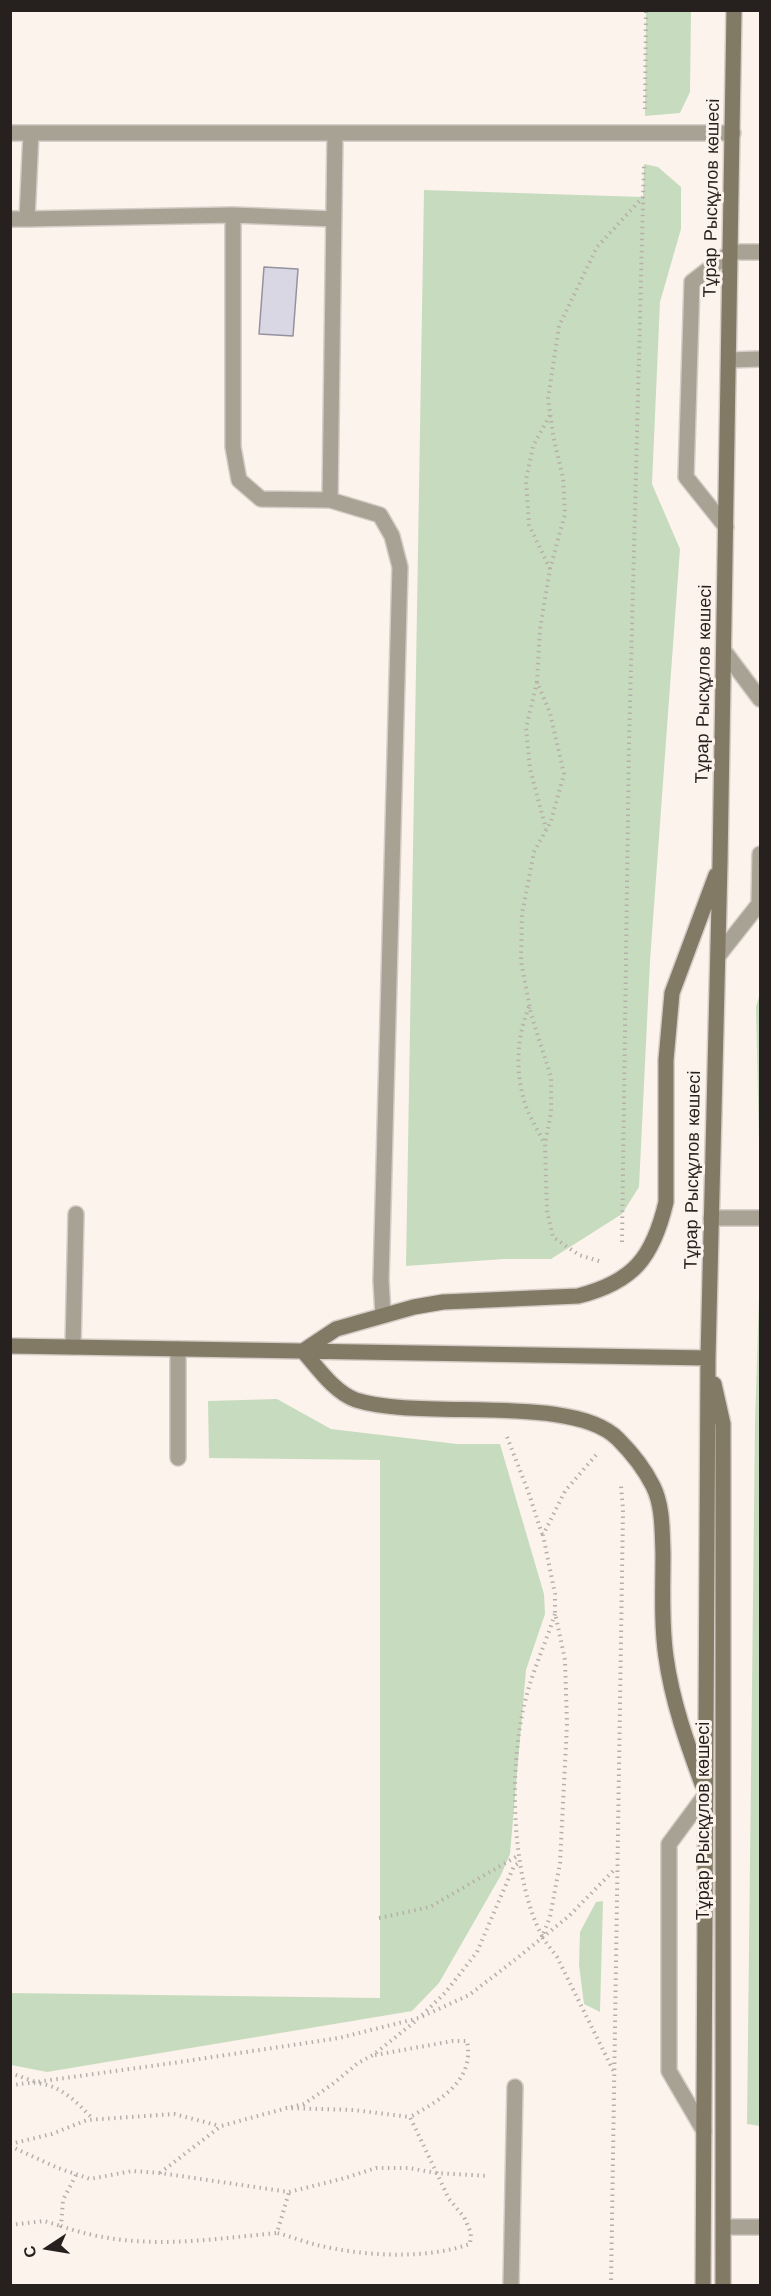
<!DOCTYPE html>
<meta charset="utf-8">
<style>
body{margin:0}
#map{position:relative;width:771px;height:2296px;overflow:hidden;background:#fdf3ed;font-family:"Work Sans",sans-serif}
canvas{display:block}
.frame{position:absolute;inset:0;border:12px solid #26211e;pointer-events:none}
.north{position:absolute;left:18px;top:2218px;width:60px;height:60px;-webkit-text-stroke:4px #fdf3ed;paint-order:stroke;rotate:258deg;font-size:16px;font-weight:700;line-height:24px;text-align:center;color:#26211e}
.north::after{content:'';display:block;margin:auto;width:21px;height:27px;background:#26211e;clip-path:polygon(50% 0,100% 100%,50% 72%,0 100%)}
</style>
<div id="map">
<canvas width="771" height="2296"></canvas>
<div class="frame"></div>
<div class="north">С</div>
</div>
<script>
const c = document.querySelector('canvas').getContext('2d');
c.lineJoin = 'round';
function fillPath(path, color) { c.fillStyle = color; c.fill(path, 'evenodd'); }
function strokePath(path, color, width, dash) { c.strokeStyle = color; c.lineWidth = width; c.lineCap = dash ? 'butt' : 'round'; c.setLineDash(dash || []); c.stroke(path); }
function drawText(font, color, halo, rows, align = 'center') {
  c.font = font + ' "Work Sans",sans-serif'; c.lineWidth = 6; c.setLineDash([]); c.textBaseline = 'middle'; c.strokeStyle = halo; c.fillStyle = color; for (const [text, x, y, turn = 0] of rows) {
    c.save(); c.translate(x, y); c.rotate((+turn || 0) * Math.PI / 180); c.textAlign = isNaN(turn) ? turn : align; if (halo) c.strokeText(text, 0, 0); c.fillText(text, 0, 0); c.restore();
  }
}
fillPath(new Path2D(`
 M646 11H691L690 92 680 113 645 116Z
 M644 164 658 167 681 187V229L660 302 652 484 680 549 650 961 639 1187 622 1214 551 1259H504L406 1266 424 190 643 197Z
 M760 993V1189L756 1007Z
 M760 1262V2126L747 2124 755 1424Z
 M277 1399 331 1429 457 1444H500L544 1594 545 1614 526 1670 510 1854 501 1875 439 1983 412 2011 47 2072 11 2065V1993L380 1998V1460L209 1458 208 1401Z
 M603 1901 600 2012 584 2004 579 1965 580 1932 596 1902Z`), '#c7dcbf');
const building = new Path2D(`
 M264 267 298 269 293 336 259 334Z`);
fillPath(building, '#d8d7e3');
strokePath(building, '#93929e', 1.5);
const lane = new Path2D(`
 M10 133H733
 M233 215V447L239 480 261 499 330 500 380 515 392 536 400 567 381 1280 383 1315
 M10 219H27L31 133
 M27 219 233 215 334 219
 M729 360 760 359
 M330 500 335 134
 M726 527 686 477 692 282 731 252H760
 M724 651 760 699
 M718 956 759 904 760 854
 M711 1218H760
 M73 1347 76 1214
 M178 1349V1458
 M704 2131 669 2071V1844L706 1794
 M511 2286 515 2087`);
const street = new Path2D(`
 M724 2227H760`);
const secondary = new Path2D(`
 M10 1346 708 1358
 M303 1351 336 1329 414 1307 443 1302 578 1296C634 1282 653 1257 666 1202V1060L672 993 716 875
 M303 1351C317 1367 335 1393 356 1400 421 1421 573 1393 618 1439 632 1453 644 1468 653 1486 663 1506 662 1531 663 1553 663 1587 661 1623 666 1657 672 1701 687 1743 702 1784
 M714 1384 723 1424V2286
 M703 2286 708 1358 720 863 734 10`);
strokePath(lane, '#d6cdc8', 18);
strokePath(street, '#d6cdc8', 18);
strokePath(secondary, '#d6cdc8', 18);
strokePath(new Path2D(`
 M645 109 646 10
 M550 569 529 525 526 480 533 446 550 415
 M537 682 526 728 530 769 546 829
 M529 1007C517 1036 515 1069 524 1100 527 1114 538 1129 544 1143
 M622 1242 629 743 644 164
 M599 1261 579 1255 553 1237 547 1211 545 1143 551 1113V1077L531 1014 521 961 522 914 534 852 551 821 564 774 550 713 537 682 540 629 550 569 565 514 563 478 554 440 548 399 559 326 597 247 643 197
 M507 1437 528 1491 542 1534
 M596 1455 565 1491 543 1535 555 1594V1613L565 1660 567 1724 560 1863 550 1917 542 1937 557 1957 614 2072
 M379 1918 430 1907 519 1855
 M542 1936C511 1877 509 1770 524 1706 531 1674 545 1645 555 1614
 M422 2015 445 1993 477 1952 514 1866 520 1862
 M375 2055 453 2041H467C475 2081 440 2100 410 2117
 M10 2073 36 2082 173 2063 339 2038 419 2018 469 1995 516 1959 569 1916 616 1868
 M10 2086C50 2076 67 2092 93 2119
 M291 2107 304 2104 334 2083 358 2063 373 2055 417 2020
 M10 2144 52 2134 87 2120 174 2114 220 2126
 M10 2146 58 2168 90 2179 132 2171 160 2173 289 2192 345 2178 376 2168H409L436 2173 489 2176
 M160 2173 221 2126 287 2108 354 2110 410 2117 449 2199 464 2217 471 2233 470 2244C424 2260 363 2256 317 2245 304 2242 290 2236 277 2233L289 2192
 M76 2175 63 2200 61 2226C135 2252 202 2240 277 2233
 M10 2225 44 2221 61 2226
 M611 2286 623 1510 621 1486`), '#b7afaa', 4, [1.5, 4.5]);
strokePath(lane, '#a7a293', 15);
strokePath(street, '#a7a293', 15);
strokePath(secondary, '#827a64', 15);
drawText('18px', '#26211e', '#fdf3ed', [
 ["Тұрар Рысқұлов көшесі",712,198,-89],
 ["Тұрар Рысқұлов көшесі",704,684,-89],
 ["Тұрар Рысқұлов көшесі",693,1170,-89],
 ["Тұрар Рысқұлов көшесі",704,1821,-90]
]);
</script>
